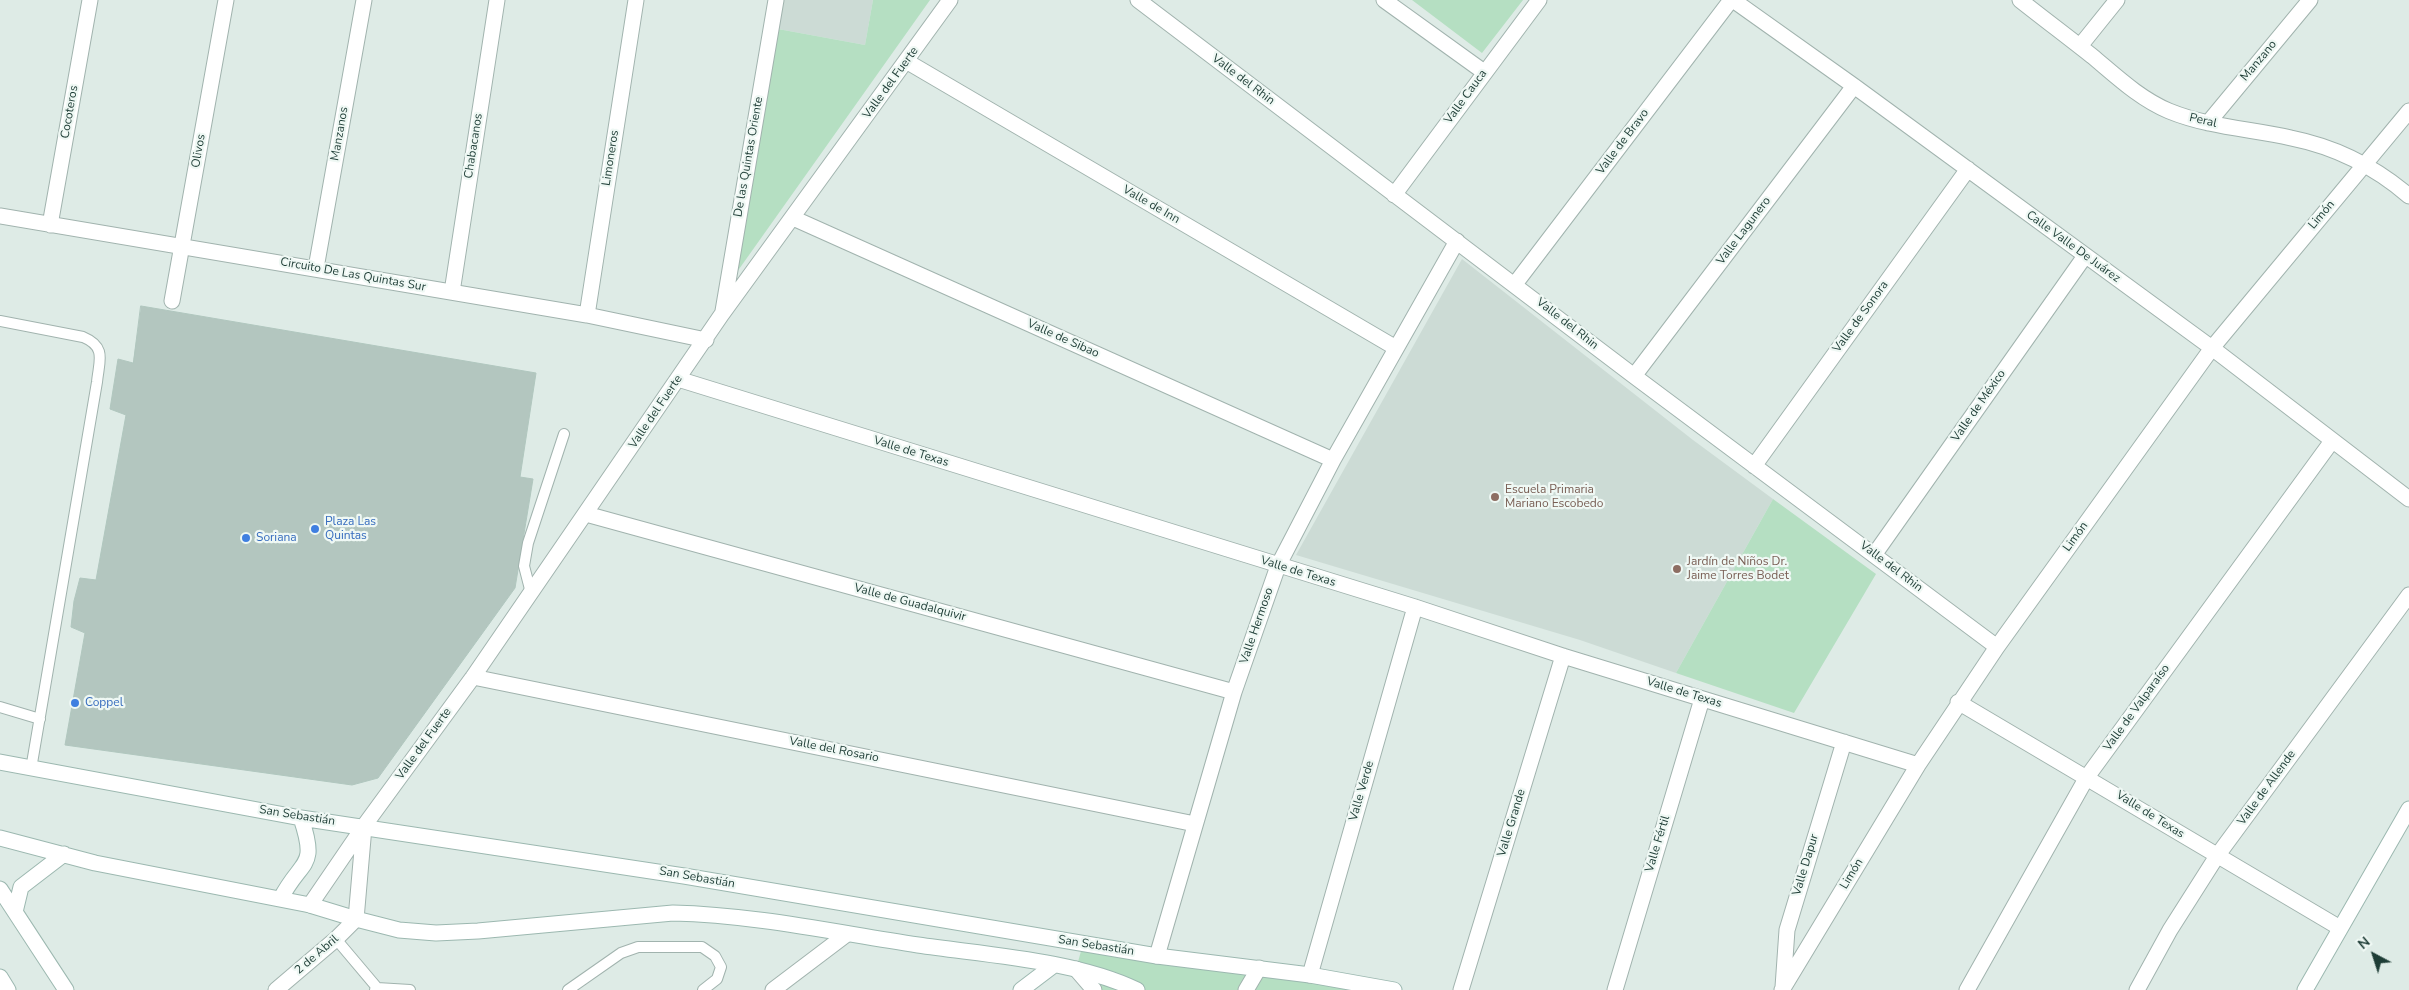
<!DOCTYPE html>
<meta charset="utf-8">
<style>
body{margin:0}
#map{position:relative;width:2409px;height:990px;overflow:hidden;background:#deebe6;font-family:"Nunito Sans",sans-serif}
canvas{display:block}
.north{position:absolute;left:2349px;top:930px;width:50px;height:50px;-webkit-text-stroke:4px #eff8f4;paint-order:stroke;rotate:320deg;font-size:14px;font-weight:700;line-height:20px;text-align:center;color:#1e3d36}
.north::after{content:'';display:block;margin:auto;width:18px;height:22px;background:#1e3d36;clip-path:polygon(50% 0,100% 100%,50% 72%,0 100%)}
</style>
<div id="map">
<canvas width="2409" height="990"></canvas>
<div class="north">N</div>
</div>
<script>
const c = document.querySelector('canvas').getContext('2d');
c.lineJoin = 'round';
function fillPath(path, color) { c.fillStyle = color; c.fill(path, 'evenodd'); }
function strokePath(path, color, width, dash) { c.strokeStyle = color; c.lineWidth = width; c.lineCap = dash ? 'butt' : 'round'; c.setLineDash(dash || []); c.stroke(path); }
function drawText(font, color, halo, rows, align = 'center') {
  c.font = font + ' "Nunito Sans",sans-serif'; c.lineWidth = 4.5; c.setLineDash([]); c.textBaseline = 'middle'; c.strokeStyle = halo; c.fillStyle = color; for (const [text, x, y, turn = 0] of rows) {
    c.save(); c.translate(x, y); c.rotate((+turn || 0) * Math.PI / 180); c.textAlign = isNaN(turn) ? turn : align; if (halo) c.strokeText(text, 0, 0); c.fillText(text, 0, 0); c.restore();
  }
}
fillPath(new Path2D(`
 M783 0H873L865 45 778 29Z
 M1462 259 1693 440 1773 499 1676 673 1580 640 1296 555Z`), '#ccdbd5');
fillPath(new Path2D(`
 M873 0H930L732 279 778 29 865 45Z
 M1412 0H1523L1482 53Z
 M1773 499 1876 574 1794 713 1676 673Z
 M1083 944 1394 990H1094L1076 969Z`), '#b5dfc2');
const building = new Path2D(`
 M141 306 536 373 520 477 533 479 515 588 378 778 352 785 65 745 85 633 71 627 74 601 80 578 96 580 126 415 110 409 118 359 133 363Z`);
fillPath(building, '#b3c6bf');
strokePath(building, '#b0c6be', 1);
const lane = new Path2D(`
 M0 321 83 337C107 347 99 361 97 382L31 769
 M531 593 524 566 528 543 564 434
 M0 707 40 719
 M336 939 379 990
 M375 990 377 988 410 990
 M568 990 621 953 638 947H702L715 956 721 967 717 979 703 990`);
const street = new Path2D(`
 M1138 0 1634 376 1997 647
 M1384 0 1484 72
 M1733 0 1854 86 2212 348 2409 499
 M2020 0C2044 19 2068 37 2092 56 2116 76 2140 99 2169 111 2208 127 2251 129 2291 138 2336 147 2374 166 2409 196
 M2080 46 2117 0
 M906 61 1396 348
 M2208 123 2310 0
 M1394 195 1539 0
 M0 216 587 315 706 340
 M793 218 1333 460
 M50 225 90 0
 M316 268 364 0
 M1515 284 1731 0
 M452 292 497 0
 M172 301 226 0
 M723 311 776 0
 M587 315 636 0
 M1634 376 1854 86
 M678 379 1415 607 1563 656 1918 765
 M1754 466 1968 169
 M586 514 1234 692
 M1874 555 2085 256
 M473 677 1195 824
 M1958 702 2340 928
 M310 905 364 826 473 677 722 314 950 0
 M1157 956 1234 692 1278 566 1333 460 1457 241
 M1076 969 1094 990
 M1310 975 1415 607
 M1783 987 1787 930 1844 742
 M276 990 336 939 356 919 364 827
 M773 990 847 934
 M1246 990 1259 968
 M1461 990 1563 656
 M1615 990 1702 699
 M1782 990 1918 765 1997 647 2212 348 2409 111
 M1967 990 2087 777 2332 441
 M2137 990 2170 930 2217 856 2409 595`);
const secondary = new Path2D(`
 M0 762 301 818 684 876 1157 956 1310 975 1394 990
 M0 838 95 863 310 905 356 919 399 930 436 933 478 931 673 913C756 915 837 933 918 945 986 955 1075 960 1137 990
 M0 889 66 990
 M281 898C302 858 318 869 301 818
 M15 912 21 887 64 854
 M0 977 8 990
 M1021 990 1054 965
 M2305 990 2409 809`);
strokePath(lane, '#a1b3ae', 12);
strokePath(street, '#a1b3ae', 17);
strokePath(secondary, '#9cb8b0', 17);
strokePath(lane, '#fff', 10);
strokePath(street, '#fff', 15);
strokePath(secondary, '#fff', 15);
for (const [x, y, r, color] of [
 [1495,497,5,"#8d6e63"],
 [315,529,5,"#3f7fe0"],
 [246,538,5,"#3f7fe0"],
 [1677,569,5,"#8d6e63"],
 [75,703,5,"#3f7fe0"]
]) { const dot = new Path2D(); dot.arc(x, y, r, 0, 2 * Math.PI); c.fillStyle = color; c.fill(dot); strokePath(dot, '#eff8f4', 2); }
drawText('12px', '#1e3d36', '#eff8f4', [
 ["Manzano",2259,61,-50],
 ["Valle del Rhin",1243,80,37],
 ["Valle del Fuerte",891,83,-54],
 ["Valle Cauca",1466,97,-54],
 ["Cocoteros",70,112,-80],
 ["Peral",2203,121,13],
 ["Manzanos",340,134,-80],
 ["Valle de Bravo",1623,142,-53],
 ["Chabacanos",474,146,-81],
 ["Olivos",199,151,-80],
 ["De las Quintas Oriente",749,157,-80],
 ["Limoneros",611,158,-81],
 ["Valle de Inn",1151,205,30],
 ["Limón",2322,215,-50],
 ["Valle Lagunero",1744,231,-53],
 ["Calle Valle De Juárez",2073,247,36],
 ["Circuito De Las Quintas Sur",353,275,10],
 ["Valle de Sonora",1861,317,-54],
 ["Valle del Rhin",1567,324,38],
 ["Valle de Sibao",1063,339,24],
 ["Valle de México",1979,406,-55],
 ["Valle del Fuerte",656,412,-56],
 ["Valle de Texas",911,452,17],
 ["Limón",2076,537,-54],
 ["Valle del Rhin",1891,567,37],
 ["Valle de Texas",1298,572,17],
 ["Valle de Guadalquivir",910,603,15],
 ["Valle Hermoso",1257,626,-71],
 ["Valle de Texas",1684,693,17],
 ["Valle de Valparaíso",2137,708,-54],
 ["Valle del Fuerte",424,744,-54],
 ["Valle del Rosario",834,750,11],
 ["Valle de Allende",2267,788,-54],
 ["Valle Verde",1362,791,-74],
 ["Valle de Texas",2150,815,32],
 ["San Sebastián",297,816,9],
 ["Valle Grande",1512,823,-73],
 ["Valle Fértil",1658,844,-73],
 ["Valle Dapur",1806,865,-73],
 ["Limón",1852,874,-59],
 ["San Sebastián",697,878,10],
 ["San Sebastián",1096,946,9],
 ["2 de Abril",317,955,-41]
]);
drawText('12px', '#785e54', '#eff8f4', [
 ["Escuela Primaria",1505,490],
 ["Mariano Escobedo",1505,504],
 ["Jardín de Niños Dr.",1687,562],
 ["Jaime Torres Bodet",1687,576]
], 'left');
drawText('12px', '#366cbe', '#eff8f4', [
 ["Plaza Las",325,522],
 ["Quintas",325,536],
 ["Soriana",256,538],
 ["Coppel",85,703]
], 'left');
</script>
